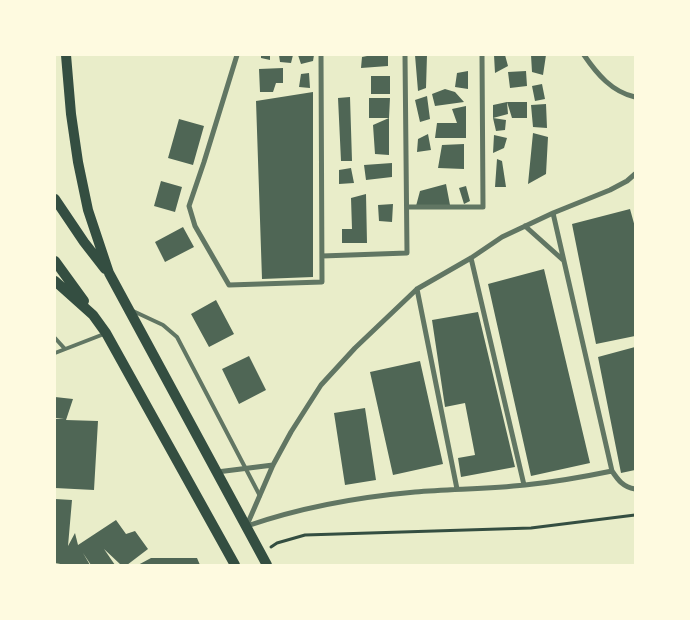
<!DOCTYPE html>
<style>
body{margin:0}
#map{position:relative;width:690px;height:620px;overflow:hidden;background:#e9edc9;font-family:"DejaVu Sans",sans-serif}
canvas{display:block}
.frame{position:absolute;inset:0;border:56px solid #fefae0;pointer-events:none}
</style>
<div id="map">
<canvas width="690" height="620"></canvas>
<div class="frame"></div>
</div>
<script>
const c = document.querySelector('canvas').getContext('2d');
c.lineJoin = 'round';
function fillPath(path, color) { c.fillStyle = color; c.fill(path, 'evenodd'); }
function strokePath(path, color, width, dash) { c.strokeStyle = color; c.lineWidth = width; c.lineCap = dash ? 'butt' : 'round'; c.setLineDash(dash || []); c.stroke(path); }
fillPath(new Path2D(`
 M261 55H270V60L261 58Z
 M279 55H293L291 63 280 62Z
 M298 55H314L313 61 301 64Z
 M372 55H388V66L361 68 362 57Z
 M415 55H427L426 88 418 91Z
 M494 55H505L508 66 495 73Z
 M531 55H546L543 75 532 72Z
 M283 68V83H276L273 92H260L259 69Z
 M468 71V89L455 87 457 73Z
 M526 71 527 86 510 88 508 72Z
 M309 73 310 88 299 87 301 74Z
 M371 76H390V94H371Z
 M542 84 545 99 535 101 532 86Z
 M445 89 455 92 464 102 435 106 432 94Z
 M313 92V277L262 279 256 101Z
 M427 96 430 119 420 122 415 100Z
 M350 97 352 161H341L338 98Z
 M369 98H390L389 118H369Z
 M507 102H527V118H512Z
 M507 102 508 114 493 118 506 120 505 130 496 131 493 118V105Z
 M546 104 547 128 533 127 531 105Z
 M466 106V138H435L437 123H457L452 109Z
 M389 118V155L375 154 373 125Z
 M179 119 204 126 193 165 168 158Z
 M533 133 548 137 546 174 528 184Z
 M428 134 431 150 417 152 418 139Z
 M494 135 507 138 504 148 493 153Z
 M464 144V169L438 168 442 145Z
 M497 159 502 161 506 187H495Z
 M392 163V177L366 180 364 165Z
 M351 168 354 183 339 184V170Z
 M161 181 182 187 175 212 154 206Z
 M446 184 450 205 416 206 420 191Z
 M466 186 470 201 464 204 459 188Z
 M366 194 367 243H342V229H352L351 198Z
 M393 204 392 222 379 221 378 205Z
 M630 209 635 227V336L596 344 572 224Z
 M183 227 194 247 165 262 155 242Z
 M544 269 590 463 531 476 488 284Z
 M216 300 234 334 209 347 191 314Z
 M478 312 515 467 461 477 458 458 475 455 465 403 445 407 432 320Z
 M635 347V470L621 473 598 357Z
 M249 356 266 390 239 404 222 369Z
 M420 361 443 464 393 475 370 372Z
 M55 397 73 399 66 420 98 421 94 490 55 488V419H64L55 418Z
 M365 408 376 480 345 485 334 413Z
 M55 499 72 500 68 546 75 533 78 545 116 520 126 534 135 531 148 549 127 565H121L104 549 115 565H91L83 553 90 565H66L55 563Z
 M151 558H197L200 565H138Z`), '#4f6655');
strokePath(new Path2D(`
 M271 547 277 543 305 535 531 528 635 515`), '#344e41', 3);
strokePath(new Path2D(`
 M133 311 163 325 177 337 260 496
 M55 338 65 349
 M55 353 104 334`), '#617663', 4);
strokePath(new Path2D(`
 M237 55 204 162 189 206 195 226 229 285 322 282 321 55
 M584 55C597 74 612 92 635 97
 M407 207H483L482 55
 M553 213 612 471C618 480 623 487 635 489
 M525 226 563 260
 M322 256 407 253 405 55
 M471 258 524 485
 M417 289 457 489
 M217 472 273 465
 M247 525 273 465 291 432 321 385 355 348 417 289 471 258 502 237 553 213 610 190 627 181 635 174
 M247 526C299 508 359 497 415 492 451 489 489 489 525 485 555 482 583 477 612 471`), '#617663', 5);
strokePath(new Path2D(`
 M66 55 71 114 78 162 88 210 109 273 267 565
 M55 199 84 242 105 269
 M55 261 84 301
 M55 281 93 315 106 333 235 565`), '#344e41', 10);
</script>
